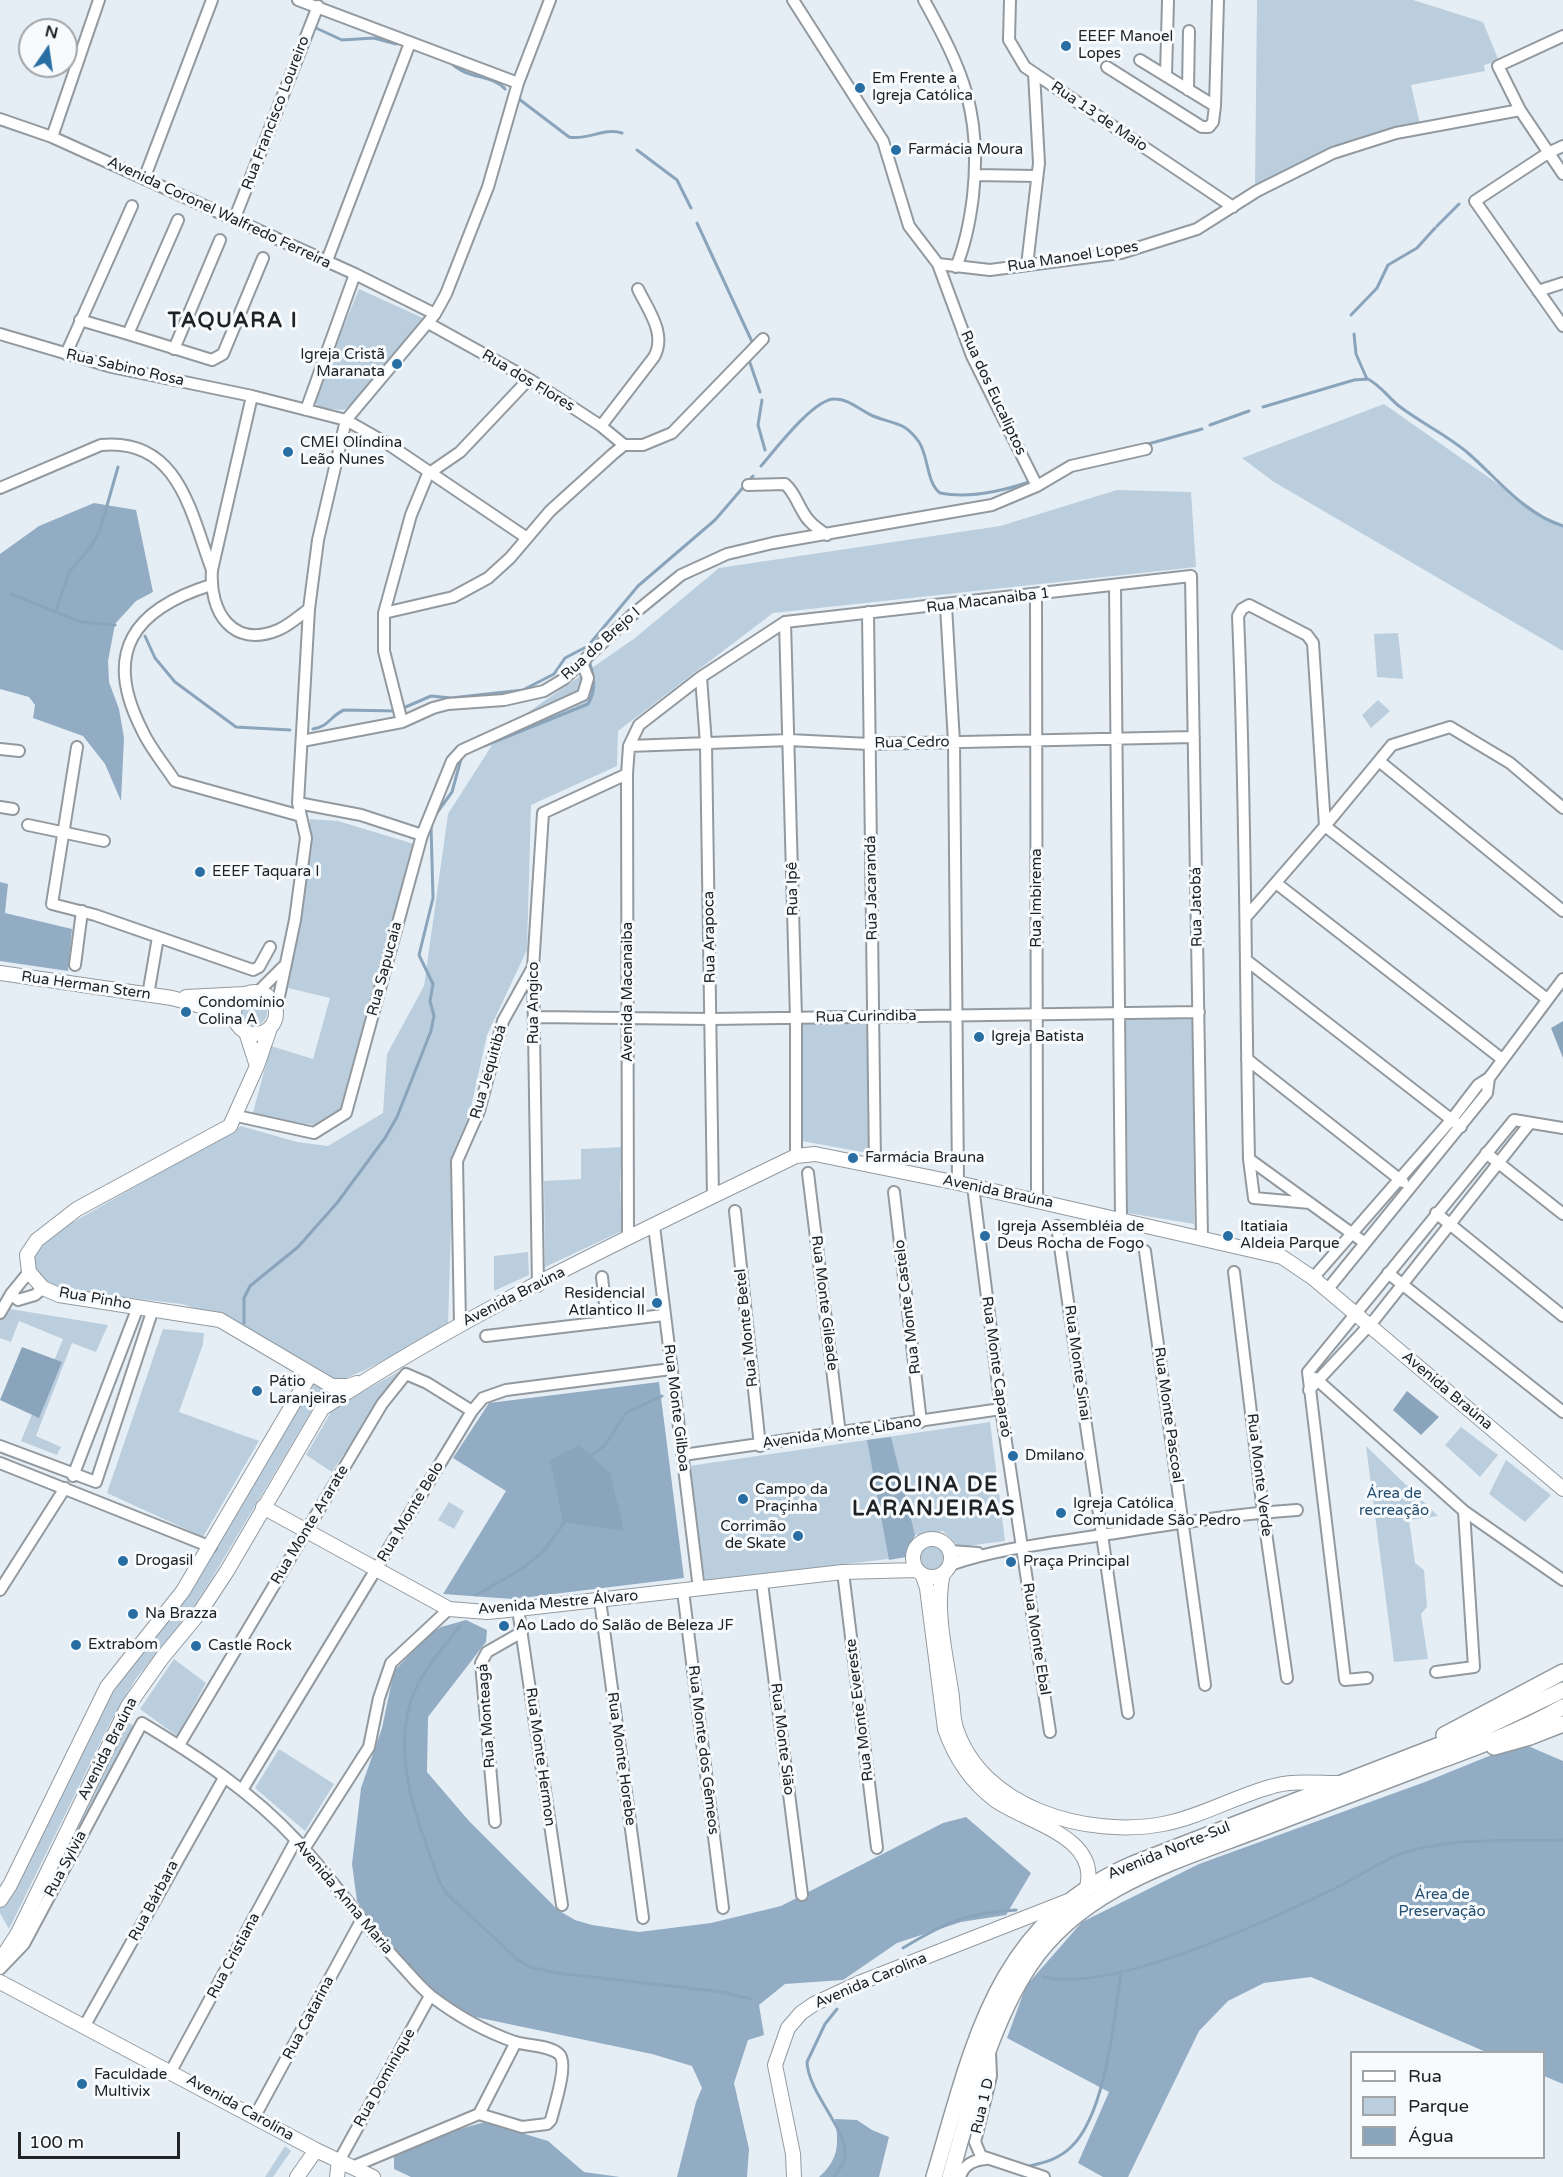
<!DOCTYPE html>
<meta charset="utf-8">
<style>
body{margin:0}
#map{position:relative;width:1563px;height:2177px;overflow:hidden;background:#e6eef5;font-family:"Varela Round",sans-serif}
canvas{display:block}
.legend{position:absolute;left:1350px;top:2051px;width:195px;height:108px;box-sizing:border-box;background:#f7fbfe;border:2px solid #a1a5a7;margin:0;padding:8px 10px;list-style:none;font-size:18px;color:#202325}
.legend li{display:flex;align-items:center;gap:12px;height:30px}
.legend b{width:30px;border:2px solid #a1a5a7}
.north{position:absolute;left:18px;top:18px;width:60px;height:60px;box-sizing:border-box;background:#f7fbfe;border:2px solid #a1a5a7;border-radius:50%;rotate:13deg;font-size:16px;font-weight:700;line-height:24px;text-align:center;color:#202325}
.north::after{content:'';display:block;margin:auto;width:21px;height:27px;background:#296ea3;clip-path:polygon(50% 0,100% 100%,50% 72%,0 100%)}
.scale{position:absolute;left:18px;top:2132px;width:162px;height:27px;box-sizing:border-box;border:3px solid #202325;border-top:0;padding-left:8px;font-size:18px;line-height:21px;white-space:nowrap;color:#202325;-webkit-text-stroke:4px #f7fbfe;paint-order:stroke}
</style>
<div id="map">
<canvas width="1563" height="2177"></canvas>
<ul class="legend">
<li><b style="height:8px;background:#fff"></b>Rua</li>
<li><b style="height:16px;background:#bbcede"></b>Parque</li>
<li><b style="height:16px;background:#8aa4bb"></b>Água</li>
</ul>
<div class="north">N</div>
<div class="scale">100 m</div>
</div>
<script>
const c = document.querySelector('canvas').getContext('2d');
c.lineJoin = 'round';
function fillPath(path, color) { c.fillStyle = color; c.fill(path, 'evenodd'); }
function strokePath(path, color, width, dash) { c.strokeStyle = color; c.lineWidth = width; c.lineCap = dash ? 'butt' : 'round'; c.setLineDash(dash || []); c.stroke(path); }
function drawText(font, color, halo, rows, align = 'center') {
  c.font = font + ' "Varela Round",sans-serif'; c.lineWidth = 6; c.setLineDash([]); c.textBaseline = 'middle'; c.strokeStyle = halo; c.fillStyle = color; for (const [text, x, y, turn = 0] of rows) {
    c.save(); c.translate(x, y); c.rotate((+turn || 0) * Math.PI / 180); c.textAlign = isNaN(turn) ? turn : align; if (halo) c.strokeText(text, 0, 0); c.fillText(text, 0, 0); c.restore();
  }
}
fillPath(new Path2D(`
 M1257 0H1413L1483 22 1499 61 1484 65 1485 71 1411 85 1420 124 1255 188Z
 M359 289 423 318 357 401 344 410 318 408 314 398Z
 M1384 404 1545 517 1563 524V651L1274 482 1242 458Z
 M1117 490 1191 492 1196 567 773 613 618 731 617 766 531 805 527 950 487 1035 469 1116 453 1154 448 1328 363 1371 334 1383 224 1318 182 1304 56 1289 44 1282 31 1266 37 1248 49 1236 241 1126 297 1142 328 1146 383 1113 387 1054 424 986 448 814 501 731 635 638 719 568 1000 526Z
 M1398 633 1403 679 1377 677 1374 634Z
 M1378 700 1390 711 1371 728 1362 715Z
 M310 819 338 821 414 844 346 1104 322 1126 252 1116 271 1046 313 1059 330 998 288 988 302 904Z
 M239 1012a14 14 0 1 1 28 0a14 14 0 1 1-28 0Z
 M1193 1018 1194 1224 1128 1213 1126 1020Z
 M801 1023H867L868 1153 802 1141Z
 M622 1147 620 1184 622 1231 545 1267 544 1181 581 1179V1149Z
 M528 1252 529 1275 494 1291V1256Z
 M4 1308 108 1325 96 1352 72 1343 36 1436 61 1447 57 1455 21 1441 63 1339 19 1321 11 1342 0 1338V1319Z
 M163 1329 204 1333 203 1344 179 1412 259 1441 203 1537 107 1493Z
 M407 1367 383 1394 332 1472 306 1455 334 1407Z
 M314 1383 324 1390 212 1578 191 1611 135 1680 111 1721 9 1929 0 1913V1905L12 1894 29 1862 107 1701 149 1642 179 1608Z
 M990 1422 1005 1541 959 1547 943 1531 915 1535 906 1557 705 1580 689 1466Z
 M1461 1427 1498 1455 1480 1477 1445 1445Z
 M1366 1446 1438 1516 1409 1520 1415 1563 1424 1570 1427 1607 1421 1614 1428 1659 1394 1662Z
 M1506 1460 1551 1495 1525 1522 1489 1494Z
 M449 1502 464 1511 454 1529 438 1520Z
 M919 1557a14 14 0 1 1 28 0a14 14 0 1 1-28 0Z
 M174 1659 206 1683 177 1736 140 1709Z
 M129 1723 134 1726 65 1858 61 1854Z
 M279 1749 334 1784 305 1831 255 1788Z
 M285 2146 291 2151 273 2177H265Z`), '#bbcede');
fillPath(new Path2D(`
 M94 503 136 510 153 592 136 601 115 624 108 661 109 682 119 709 124 738 121 801 105 764 83 736 33 718 35 705 29 697 0 689V554L39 526Z
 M0 882 8 884 5 913 72 929 68 971 0 961Z
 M659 1382 684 1578 513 1599 443 1594 506 1491 453 1458 489 1403Z
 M891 1437 915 1535 906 1557 889 1560 867 1440Z
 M466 1620 487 1630 486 1642 428 1717 427 1772 469 1821 558 1910 575 1920 592 1925 639 1932 711 1923 781 1906 943 1823 966 1817 1031 1873 1006 1915 961 1922 897 1943 843 1980 785 1984 759 2005 764 2035 748 2040 734 2083 749 2149 747 2177H677L696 2102 702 2088 692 2066 652 2054 461 2014 400 1961 357 1901 352 1864 361 1788 382 1728 394 1671 430 1634 441 1627Z
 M1521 1743 1563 1761V2084L1544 2076V2052H1486L1311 1977 1264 1983 1228 2001 1199 2031 1128 2177H1103L1078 2163 1109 2092 1007 2038 1026 1986 1082 1922 1199 1864 1425 1782Z
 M835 2119 857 2120 872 2130 889 2137 879 2177H819C839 2159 839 2145 835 2119Z
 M485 2122 548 2141 584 2172 620 2177H411L394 2169V2152L425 2139Z`), '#92acc4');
fillPath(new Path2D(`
 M1563 1021V1058L1551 1028Z
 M22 1347 62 1362 39 1418 0 1400Z
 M1407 1391 1439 1417 1421 1435 1393 1410Z
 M579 1445 610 1473 624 1531 563 1522 550 1460Z`), '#8aa4bb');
strokePath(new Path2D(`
 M316 28 342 40 374 38 396 44
 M451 63C468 80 492 74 505 89
 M519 99 569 137C587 141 604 127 622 133
 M637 150 677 180 691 208
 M697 223 754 346
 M1437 226 1459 204
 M1351 315 1377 288 1388 265 1417 248 1435 228
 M1354 334 1356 354 1367 379
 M749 360 760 392
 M762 400 758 425 765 450
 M1263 407 1354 380 1368 379C1381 386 1388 397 1399 406 1421 423 1447 435 1468 453 1498 479 1524 514 1563 526
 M1210 425 1249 411
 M1148 444 1202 429
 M761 466C775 450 814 398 835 399 849 399 861 411 873 416 895 425 904 421 919 442 929 457 926 482 940 493 970 499 1003 491 1032 481
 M1037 480 1069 462
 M11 594 81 622 115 625
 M55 613 69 572 90 548 100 530 118 467
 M145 636 155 658 175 682 236 727 290 730
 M401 709 431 696 451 698 523 690 554 674 565 658 588 646 638 586 715 520 753 476
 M313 729C330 726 330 716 344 710L397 711
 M484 746 588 704C597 689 594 677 589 660
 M436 814 452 792 461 759
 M244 1323V1298L250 1286 298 1247 337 1203 385 1138 397 1117 431 1031 434 1016 430 1001 433 984 419 955 433 898 431 826
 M590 1457 605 1445 626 1413 662 1396
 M476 1595 520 1570 543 1552 566 1520
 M460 1626C446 1644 430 1662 419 1682 385 1747 418 1821 440 1883L447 1894 518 1960 530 1967 557 1973 723 1992 750 1999
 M903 1948C946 1922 966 1913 1016 1910
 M1043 1977C1113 1994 1274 1918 1340 1886 1360 1876 1379 1862 1400 1854 1450 1836 1511 1842 1563 1840
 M1025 2167C1042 2163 1058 2160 1071 2147 1106 2114 1114 2019 1121 1973
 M834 2177C838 2171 844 2164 845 2157 849 2131 808 2093 807 2062L825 2024 837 2009`), '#8aa4bb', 3);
const minor = new Path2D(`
 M298 0 518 83
 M793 0 883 141 909 226 938 264 990 270 1121 253 1197 229 1257 191 1333 153 1396 133 1520 110
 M924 0C963 71 982 113 973 196 970 221 966 243 956 267
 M1010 0 1009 40 1025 67 1233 207
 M1563 36 1498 66 1520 110 1563 174
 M1140 60 1215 106
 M1107 67 1202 127H1209L1213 122 1215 106 1218 0
 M1166 76 1168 0
 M1188 90 1189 31
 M0 119 52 137 355 274 435 314
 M52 137 99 0
 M1563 146 1548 153 1475 201 1563 326
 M975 175 1037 176
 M144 179 212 0
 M234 220 318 6
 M326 263 410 43
 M938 264 972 356 1037 486
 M1027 265 1039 163 1034 73
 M1538 291 1563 283
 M80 320 128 334 178 220
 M428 323 529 379 601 426 624 445
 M0 334 112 367 252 396 346 420 388 444 527 538
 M128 334 212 360 223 354 263 258
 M174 349 220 240
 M66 354 132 206
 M252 396 212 570C209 611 232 649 278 630 290 625 299 616 309 609
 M306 410 355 274
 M601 426 654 357C667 334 648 310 638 289
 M748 485 785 484C795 493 796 501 803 512 808 522 817 528 827 535
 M0 488 101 445C179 437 191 514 212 570
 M211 585C134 609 102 652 142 730 150 748 164 764 175 781L301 816
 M1115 585 1121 1219
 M1036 595 1037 1200
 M946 606 954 742 958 1183
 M868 612 875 1165
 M384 613 453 597 488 578 510 558 550 511 613 454 624 445H643L672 433 763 339
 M785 622 796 1018V1156
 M701 677 706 744 713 1197
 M402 722 384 651V613L411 515 428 474 460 452 529 379
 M302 741 402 722 433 708 448 704 504 700 544 691 564 679 632 615 681 575 727 554 773 543 992 505 1037 486 1071 466 1146 449
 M629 746 789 740 869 744 1194 737
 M77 747 52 904 95 915 253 970 259 967 270 947
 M0 749 19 751
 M1379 761 1563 911
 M298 803 361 815 422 835
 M0 807 13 809
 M28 825 104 841
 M1276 883 1502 1059
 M1246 917 1325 826 1313 643 1307 635 1249 605 1242 609 1238 616C1246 797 1245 978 1249 1159L1365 1243
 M1246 960 1461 1127
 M75 965 82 911
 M258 992 283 967
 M148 995 158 937
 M1547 999 1325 826 1392 745 1450 727 1510 763 1563 808
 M276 1011 295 920 306 838 298 803 309 609 318 540 346 420 435 314 446 294 488 187 518 83 550 0
 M534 1017 711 1019 1199 1012
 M1247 1059 1403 1182
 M237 1116 314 1133 346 1113 422 835 452 761 462 750 583 695 588 678 582 663
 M1486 1153 1563 1214
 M1249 1159 1254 1198 1310 1203
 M808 1173 840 1434
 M973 1186 1001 1409 1050 1732
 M894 1192 921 1422
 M735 1211 760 1446
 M1436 1213 1563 1316
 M654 1226 699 1589
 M1057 1226 1128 1713
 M628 1238 627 774 629 746 639 725 701 677 785 622 1191 576 1202 1237
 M1145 1251 1205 1685
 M29 1272 11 1294 18 1300 35 1295 43 1288
 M1234 1272 1263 1512 1287 1678
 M1388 1273 1563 1412
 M602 1277 607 1322
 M1313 1278 1452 1119 1478 1085 1489 1078 1563 979
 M538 1286 533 968 543 813 627 774
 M1327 1290 1487 1093 1489 1078
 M0 1313 11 1294
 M460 1325 457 1161 479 1111 503 1021 532 969
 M486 1336 664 1315
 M1315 1378 1464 1511 1563 1580
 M1309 1390 1375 1319 1530 1123
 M0 1446 96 1482 153 1309
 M683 1455 1001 1409
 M0 1463 211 1547
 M73 1476 138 1307
 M950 1551 978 1553
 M950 1565C999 1548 1051 1543 1102 1535 1167 1525 1232 1514 1297 1510
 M843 1572 877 1848
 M762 1583 802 1895
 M0 1590 65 1488
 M683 1591 723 1908
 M600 1600 643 1918
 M518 1609 562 1905
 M1436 1672 1474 1667 1464 1511
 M1367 1678 1345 1680 1308 1372 1514 1120 1563 1128
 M179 1745 382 1404 406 1374 427 1383 472 1411
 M242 1790 472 1411 483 1398 506 1390 671 1369
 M495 1822 481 1663 487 1652 522 1632
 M304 1849 369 1747 379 1698 391 1663 449 1609
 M0 1969 24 1944 142 1723C197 1756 253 1793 297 1841 334 1881 365 1927 403 1967 412 1977 421 1988 431 1996 456 2015 486 2032 515 2042 528 2046 549 2045 559 2054 569 2063 554 2107 551 2120L547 2124 522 2127 479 2114 352 2167
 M85 2025 224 1778
 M990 2052 991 2076 975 2142 981 2156 1044 2177
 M171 2071 296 1840
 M479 2114 516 2042
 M255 2116 362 1919
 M339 2161 430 1996
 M960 2177C964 2164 974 2160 986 2159`);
const tertiary = new Path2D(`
 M0 973 172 998 234 1015
 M234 1013a21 21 0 1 1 42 0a21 21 0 1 1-42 0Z
 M186 997 245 994
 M270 1028 257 1066 230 1126 77 1209 37 1240 27 1255 29 1272 43 1288 59 1295 220 1320 332 1386H348L357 1383
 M246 1032 257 1066
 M323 1408C472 1309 636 1234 796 1156L815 1154 958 1183 1282 1257 1313 1278 1563 1489
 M263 1507 449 1609 487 1612 518 1609 843 1572 916 1570
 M913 1558a19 19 0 1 1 38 0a19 19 0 1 1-38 0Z
 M943 1574C934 1610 947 1660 952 1697 953 1707 953 1719 956 1728 982 1809 1088 1838 1163 1824 1200 1817 1234 1797 1270 1787 1292 1780 1316 1783 1339 1783
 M923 1576 927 1588 945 1729C955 1758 970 1781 995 1800 1025 1822 1100 1836 1087 1887
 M0 1900 10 1885 107 1687 183 1591 310 1375
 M0 1961 18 1933 128 1706 162 1658 200 1612 227 1571 326 1402
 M0 1982 316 2150 373 2177
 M297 2177 316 2150
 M337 2177 339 2161
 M794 2177 793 2154 775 2065 788 2028 801 2013 814 2004 859 1983 1068 1901`);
const secondary = new Path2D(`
 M1444 1735 1563 1672
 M1494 1747 1530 1737 1563 1724
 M934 2177C973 2047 994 1924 1133 1864L1486 1727 1563 1690
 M950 2177C971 2106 988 2028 1030 1965 1082 1887 1177 1861 1260 1829 1315 1808 1370 1787 1425 1766 1472 1749 1519 1732 1563 1707`);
strokePath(minor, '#929aa0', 14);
strokePath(tertiary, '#929aa0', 16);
strokePath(secondary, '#929aa0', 18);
strokePath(minor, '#fff', 10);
strokePath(tertiary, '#fff', 14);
strokePath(secondary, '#fff', 15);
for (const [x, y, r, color] of [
 [1066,46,6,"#296ea3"],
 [860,88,6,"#296ea3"],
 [896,150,6,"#296ea3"],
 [397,364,6,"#296ea3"],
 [288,452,6,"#296ea3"],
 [200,872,6,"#296ea3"],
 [186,1012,6,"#296ea3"],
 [979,1037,6,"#296ea3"],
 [853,1158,6,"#296ea3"],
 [985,1236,6,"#296ea3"],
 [1228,1236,6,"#296ea3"],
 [657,1303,6,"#296ea3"],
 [257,1391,6,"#296ea3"],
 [1013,1456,6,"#296ea3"],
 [743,1499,6,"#296ea3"],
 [1061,1513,6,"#296ea3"],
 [798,1536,6,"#296ea3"],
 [123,1561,6,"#296ea3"],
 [1011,1562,6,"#296ea3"],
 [133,1614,6,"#296ea3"],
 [504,1626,6,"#296ea3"],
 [76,1645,6,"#296ea3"],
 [196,1646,6,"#296ea3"],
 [82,2084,6,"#296ea3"]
]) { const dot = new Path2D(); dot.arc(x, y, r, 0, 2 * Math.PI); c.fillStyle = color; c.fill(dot); strokePath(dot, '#f7fbfe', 2); }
drawText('15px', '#202325', '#f7fbfe', [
 ["EEEF Manoel",1078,37],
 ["Lopes",1078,54],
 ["Em Frente a",872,79],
 ["Igreja Católica",872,96],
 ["Farmácia Moura",908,150],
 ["Igreja Cristã",385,355,"right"],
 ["Maranata",385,372,"right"],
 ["CMEI Olindina",300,443],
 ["Leão Nunes",300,460],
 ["EEEF Taquara I",212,872],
 ["Condomínio",198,1003],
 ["Colina A",198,1020],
 ["Igreja Batista",991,1037],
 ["Farmácia Brauna",865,1158],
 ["Igreja Assembléia de",997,1227],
 ["Deus Rocha de Fogo",997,1244],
 ["Itatiaia",1240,1227],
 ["Aldeia Parque",1240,1244],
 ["Residencial",645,1294,"right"],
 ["Atlantico II",645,1311,"right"],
 ["Pátio",269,1382],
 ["Laranjeiras",269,1399],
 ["Dmilano",1025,1456],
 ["Campo da",755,1490],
 ["Praçinha",755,1507],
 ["Igreja Católica",1073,1504],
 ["Comunidade São Pedro",1073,1521],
 ["Corrimão",786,1527,"right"],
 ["de Skate",786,1544,"right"],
 ["Drogasil",135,1561],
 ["Praça Principal",1023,1562],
 ["Na Brazza",145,1614],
 ["Ao Lado do Salão de Beleza JF",516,1626],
 ["Extrabom",88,1645],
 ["Castle Rock",208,1646],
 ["Faculdade",94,2075],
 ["Multivix",94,2092]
], 'left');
drawText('15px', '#202325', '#f7fbfe', [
 ["Rua Francisco Loureiro",276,113,-69],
 ["Rua 13 de Maio",1099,117,34],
 ["Avenida Coronel Walfredo Ferreira",219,213,25],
 ["Rua Manoel Lopes",1073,257,-9],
 ["Rua Sabino Rosa",125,368,13],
 ["Rua dos Flores",528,381,31],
 ["Rua dos Eucaliptos",993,393,65],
 ["Rua Macanaiba 1",988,601,-7],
 ["Rua do Brejo I",601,644,-42],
 ["Rua Cedro",912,743,-1],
 ["Rua Jacarandá",872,888,-91],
 ["Rua Ipê",793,889,-91],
 ["Rua Imbirema",1037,898,-90],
 ["Rua Jatobá",1197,907,-91],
 ["Rua Arapoca",710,937,-91],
 ["Rua Sapucaia",385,969,-75],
 ["Rua Herman Stern",86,986,8],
 ["Avenida Macanaiba",628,992,-90],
 ["Rua Angico",534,1003,-90],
 ["Rua Curindiba",866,1017,-1],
 ["Rua Jequitibá",489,1072,-74],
 ["Avenida Braúna",998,1192,12],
 ["Avenida Braúna",514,1297,-27],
 ["Rua Pinho",95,1299,10],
 ["Rua Monte Gileade",824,1303,83],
 ["Rua Monte Castelo",908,1307,-97],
 ["Rua Monte Betel",747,1328,-96],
 ["Rua Monte Sinai",1077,1363,82],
 ["Rua Monte Caparaó",996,1367,82],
 ["Avenida Braúna",1447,1391,40],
 ["Rua Monte Gilboa",676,1408,83],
 ["Rua Monte Pascoal",1168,1415,82],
 ["Avenida Monte Líbano",842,1433,-8],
 ["Rua Monte Verde",1259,1475,83],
 ["Rua Monte Belo",411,1512,-59],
 ["Rua Monte Ararate",310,1525,-59],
 ["Avenida Mestre Álvaro",558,1603,-5],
 ["Rua Monte Ebal",1036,1639,81],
 ["Rua Monte Evereste",860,1710,-97],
 ["Rua Monteagá",487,1716,-94],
 ["Rua Monte Sião",782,1739,83],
 ["Avenida Braúna",108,1749,-63],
 ["Rua Monte dos Gêmeos",703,1750,83],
 ["Rua Monte Hermon",540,1757,82],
 ["Rua Monte Horebe",621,1759,82],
 ["Avenida Norte-Sul",1169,1851,-22],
 ["Rua Sylvia",66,1864,-62],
 ["Avenida Anna Maria",343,1897,50],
 ["Rua Bárbara",154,1901,-62],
 ["Rua Cristiana",234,1956,-62],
 ["Avenida Carolina",871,1981,-23],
 ["Rua Catarina",309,2018,-62],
 ["Rua Dominique",385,2078,-61],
 ["Rua 1 D",983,2106,-77],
 ["Avenida Carolina",240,2108,29]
]);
drawText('15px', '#244f71', '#f7fbfe', [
 ["Área de",1394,1494],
 ["recreação",1394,1511],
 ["Área de",1442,1895],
 ["Preservação",1442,1912]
]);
c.letterSpacing = '1.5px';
drawText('bold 21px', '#202325', '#f7fbfe', [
 ["TAQUARA I",233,321],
 ["COLINA DE",934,1485],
 ["LARANJEIRAS",934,1509]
]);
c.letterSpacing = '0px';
</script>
